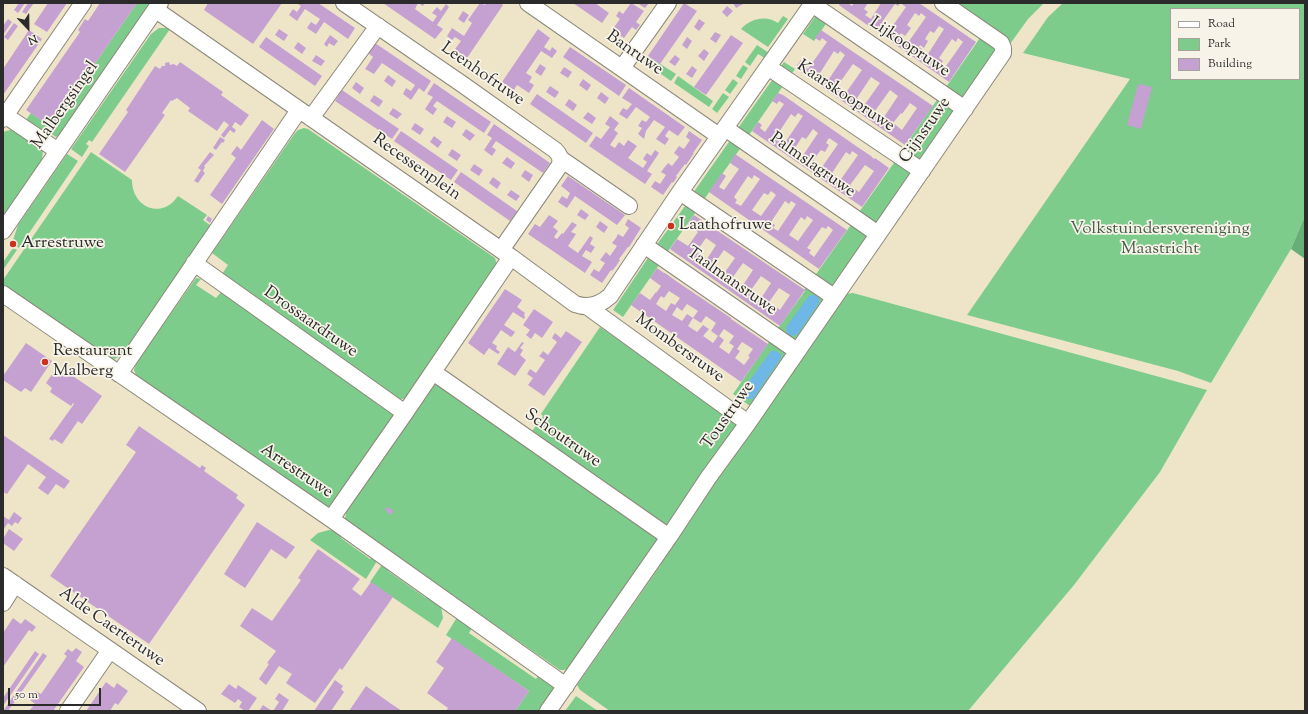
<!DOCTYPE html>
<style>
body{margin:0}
#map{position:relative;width:1308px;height:714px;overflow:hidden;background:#eee5c8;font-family:"Sorts Mill Goudy",serif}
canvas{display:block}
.frame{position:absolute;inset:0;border:4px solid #2b2b2b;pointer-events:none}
.legend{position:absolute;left:1170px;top:8px;width:130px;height:72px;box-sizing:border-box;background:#f7f3e8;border:1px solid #a5a39c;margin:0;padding:5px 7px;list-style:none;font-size:12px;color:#2b2b2b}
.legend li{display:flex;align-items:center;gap:8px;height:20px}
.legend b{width:20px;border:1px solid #a5a39c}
.north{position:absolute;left:8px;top:8px;width:40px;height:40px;-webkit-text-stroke:3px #f7f3e8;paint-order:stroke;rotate:158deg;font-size:11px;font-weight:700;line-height:16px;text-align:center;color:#2b2b2b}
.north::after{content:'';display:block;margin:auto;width:14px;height:18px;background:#2b2b2b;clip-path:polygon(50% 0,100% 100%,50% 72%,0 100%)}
.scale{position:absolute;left:8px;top:688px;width:93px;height:18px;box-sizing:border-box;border:2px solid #2b2b2b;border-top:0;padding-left:5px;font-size:12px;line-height:14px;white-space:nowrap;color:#2b2b2b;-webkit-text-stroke:3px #f7f3e8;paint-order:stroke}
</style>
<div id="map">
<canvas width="1308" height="714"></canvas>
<div class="frame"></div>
<ul class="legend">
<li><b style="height:5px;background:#fff"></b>Road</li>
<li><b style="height:11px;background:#7dcc8c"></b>Park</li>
<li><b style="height:11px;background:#c5a1d1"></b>Building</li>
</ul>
<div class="north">N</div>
<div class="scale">50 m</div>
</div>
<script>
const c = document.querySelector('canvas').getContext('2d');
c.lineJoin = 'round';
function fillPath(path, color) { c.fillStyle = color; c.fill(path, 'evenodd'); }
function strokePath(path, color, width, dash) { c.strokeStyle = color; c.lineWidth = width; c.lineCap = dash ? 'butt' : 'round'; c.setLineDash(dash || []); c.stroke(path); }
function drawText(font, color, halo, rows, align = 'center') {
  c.font = font + ' "Sorts Mill Goudy",serif'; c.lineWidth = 3.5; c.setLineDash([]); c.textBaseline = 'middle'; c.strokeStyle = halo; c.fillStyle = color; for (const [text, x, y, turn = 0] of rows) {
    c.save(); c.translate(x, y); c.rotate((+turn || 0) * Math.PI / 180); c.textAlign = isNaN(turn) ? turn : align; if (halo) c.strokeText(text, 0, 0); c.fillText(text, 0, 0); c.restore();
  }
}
fillPath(new Path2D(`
 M137 3H151L60 134 56 137 49 132 47 135 26 120 31 113 51 127Z
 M951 3H1044L1028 19 1010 44Z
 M1063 3H1305V216L1291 249 1211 383 1178 371 967 315 1130 79 1023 53 1048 17ZM1171 9H1299V79H1171Z
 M817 14 828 21 814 41 803 34Z
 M783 16 788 19 768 47 741 29C751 18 766 15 778 23Z
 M159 28H166L170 29 92 142 89 140 86 144 89 146 82 157 71 149 151 34Z
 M982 35 998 47 964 100 944 90Z
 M757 45 769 53 766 59 758 54 750 66 745 62Z
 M648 56 676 74 671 81 644 62Z
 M784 62 795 69 790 76 779 69Z
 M743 65 748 68 741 79 736 76Z
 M678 76 713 101 709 107 674 83Z
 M775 76 785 83 747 138 736 131Z
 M733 79 738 83 730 94 725 90Z
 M723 93 729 97 717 113 712 109Z
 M939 97 955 110 923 162 900 153Z
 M12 127 43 150 42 160 3 217V132L10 130Z
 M304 128 308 129 495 258 497 265 406 398 399 400 220 277 228 265 212 253 295 133 298 130Z
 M731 139 742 146 703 201 693 193Z
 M91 152 132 180C132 208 162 220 178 196L207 215 203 220 214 228 124 357 121 355 115 359 109 358 3 285V280Z
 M67 154 78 161 19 248 12 243 18 225Z
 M896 160 912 174 878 225 857 215Z
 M688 202 698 209 666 254 655 247Z
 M853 222 869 236 832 287 814 277Z
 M13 248 17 250 3 270V262Z
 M650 255 661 262 623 317 613 310Z
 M196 278 201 279 196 285 216 298 221 292 394 414 332 505 328 507 324 506 136 375 134 370 136 363Z
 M808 285 824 299 795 341 776 331 805 291 804 290Z
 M853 293 1207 390 1160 472 1074 585 968 711H610L580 690 577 685 660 566 658 561 845 294Z
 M600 327 731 417 737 424 667 526 530 434 543 416 541 414Z
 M771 339 787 353 750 406 733 394Z
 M435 383 659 536 567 669 564 670H560L347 522 345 519 346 514 343 512Z
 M329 530 336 531 340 534 341 538 370 559 374 558 377 561 366 579 310 540 318 533Z
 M384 565 387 566 388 571 426 598 431 597 441 606 443 618 438 628 370 582 381 566Z
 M460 618 473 626 469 633 536 679 541 672 555 688 543 711H515L529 691 446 635 456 619Z
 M576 696 598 711H565Z`), '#7dcc8c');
fillPath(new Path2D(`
 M1305 216V259L1291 249Z`), '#66b078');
fillPath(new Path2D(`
 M813 295H815L819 298V303L797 335 790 336 786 331 787 326 809 296Z
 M771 351H776L781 354V358L753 399H746L743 395 742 391Z`), '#6eb7e6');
fillPath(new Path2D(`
 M19 3H25L18 13 14 10Z
 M28 3H34L26 14 22 12Z
 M48 3H67L47 32 34 24Z
 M100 3H137L51 127 26 110 80 32 78 30 85 19 88 21Z
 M208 3H282L253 44 204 10Z
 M296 3H318L355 28 348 39 324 22 316 34 307 28 311 22 316 25 320 19 305 9 297 21 289 15 293 9 297 12 301 6Z
 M383 3H425L423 6 418 3 415 9 433 22 437 16 432 13 437 7 441 11 446 4 449 7 437 25 443 29 435 39Z
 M480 3 485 5 486 3H500L503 5 467 58 455 49 461 41 455 37 452 40 447 36 452 28 464 36 472 23 468 20Z
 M573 3H595L609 13 602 23Z
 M631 3 644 11 636 22 640 25 636 30 632 27 624 38 612 30 620 19 616 16 619 11 623 14Z
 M637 3H649L645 8Z
 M684 3 697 11 660 64 648 56Z
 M733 3H745L736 8Z
 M840 3H848L852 6 854 3H868L864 9 868 12 865 15 871 19 881 3H900L898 6 895 4 882 22 886 25 884 28 889 31 906 7 900 3H919L976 42 949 82 843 8 839 5ZM915 13 919 16 921 13 926 17 907 44 902 40 904 37 900 35 901 33 905 36 911 28 907 25ZM939 26 944 29 926 57 920 53 923 50 919 47 920 45 924 48 928 41 925 39 930 31 934 33ZM958 38 963 42 944 69 939 66 943 61 939 58 952 39 956 42Z
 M727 6 733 11 727 17 722 12Z
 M463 11 469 15 464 23 458 19Z
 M8 19 12 22 3 35V26Z
 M699 19 705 23 699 31 694 27Z
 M14 23 18 26 8 40 4 37Z
 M279 29 288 35 284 41 275 35Z
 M538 29 550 38 544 47 550 51 552 47 557 51 552 58 541 51 526 73 532 77 529 82 534 85 529 93 517 85 514 90 502 82Z
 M29 30 42 39 3 95V69Z
 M821 30 933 106 905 145 795 68 801 60 805 63 803 65 808 69 827 42 822 38 820 41 815 38ZM834 51 838 54 840 51 845 55 829 79 820 73ZM853 64 862 70 845 94 840 91 842 88 838 85ZM871 77 880 83 863 107 858 104 860 101 857 98ZM890 90 898 96 882 120 877 116 879 113 875 111ZM910 103 917 108 902 130 893 123 901 113 902 114Z
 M715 32 721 35 716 43 710 39Z
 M330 35 338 41 334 46 329 43 327 47 324 44Z
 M731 35 743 43 706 95 694 87Z
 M266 37 322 76 315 86 259 47Z
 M687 37 692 41 687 49 682 45Z
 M298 42 306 48 302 54 294 48Z
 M375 43 431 81 424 92 419 88 411 100 403 94 406 88 411 91 415 85 382 63 374 74 365 69 373 57 368 53Z
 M570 47 626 85 619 96 563 57Z
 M704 49 709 53 704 61 698 56Z
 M316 55 325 61 321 66 312 61Z
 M675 55 680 59 675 66 669 62Z
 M169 62 170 65 174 64 177 66 180 62 223 92 221 95 249 115 241 126 235 122 232 127 236 130 234 133 230 130 224 138 221 135 229 125 224 121 217 131 188 111 190 108 177 98 172 101 171 100 162 113 165 115 125 172 99 154 128 112 126 110 155 66 160 69 162 66H165V63Z
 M540 64 546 68 541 76 535 72Z
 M692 66 697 70 692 78 686 74Z
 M564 67 572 72 568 78 560 73Z
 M388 75 396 81 392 87 384 81Z
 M583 79 591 85 587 91 579 85Z
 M356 82 364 88 360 94 352 88Z
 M434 83 491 122 484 133 437 101 433 106 437 109 433 115 425 109 433 97 427 94Z
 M1138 84 1152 87 1141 129 1127 125Z
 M550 86 559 92 555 98 546 92Z
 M629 88 685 127 678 136 669 130 665 136 669 139 665 145 656 139 665 127 654 120 646 131 644 139 638 134 642 128 638 126 642 120 646 122 650 117 636 107 627 119 619 114 623 108 627 110 632 104 622 98Z
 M342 90 399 129 392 139 335 101Z
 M601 92 609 98 605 104 597 98Z
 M778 93 783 95 856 146 871 156 874 159 875 158 889 168 862 207 752 131 758 122 762 125 760 128 765 132 784 104 779 101 777 104 772 101ZM798 113 803 116 784 144 778 141 780 138 777 135 791 114 795 117ZM813 129 818 133 802 157 797 153 799 150 795 148 802 137 806 139ZM829 138 838 144 820 170 815 166 817 163 813 160 821 150 825 152 829 145 826 143ZM852 151 858 155 839 182 834 179 836 176 832 173 846 152 850 155ZM865 165 874 171 859 192 850 185Z
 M537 94 593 133 586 143 530 104Z
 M374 95 383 101 379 107 370 101Z
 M569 99 577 105 573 111 565 105Z
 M393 108 402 114 397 119 389 114Z
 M588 112 596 118 592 124 583 118Z
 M447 116 456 122 452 128 443 122Z
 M610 116 619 123 614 130 618 133 610 145 615 148 619 142 624 146 628 140 637 146 628 158 643 168 647 162 643 159 647 153 651 156 655 150 659 153 647 171 652 174 645 184 589 146 596 136 601 139 610 127 605 124Z
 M262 120 274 129 222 204 210 195 236 158 231 154 237 146 241 150Z
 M415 123 424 129 420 135 411 129Z
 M494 124 550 163 543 173 496 141 492 147 496 150 492 156 484 150 492 138 487 135Z
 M466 129 475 135 470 141 462 135Z
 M401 131 458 170 451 180 394 141Z
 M689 131 702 140 693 153H694L686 165 685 164 676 176 677 177 673 183 672 182 663 195 651 187 655 181 660 184 666 175 661 172 664 168 668 163 672 166 679 157 674 153 679 146 684 149 690 140 686 137Z
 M434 136 442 142 438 148 430 142Z
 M220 137 225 140 223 143 222 142 216 150 213 148Z
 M452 149 461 155 457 161 448 155Z
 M210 152 214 155 204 166 205 167 203 171 205 173 198 183 194 181 201 170 198 168Z
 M735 154 847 230 819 269 709 192 722 173 726 176 719 187 724 190 739 169 730 163ZM754 175 760 179 741 206 735 203 737 200 734 197 748 176 752 179ZM771 191 776 195 761 216 752 210 764 193 768 195ZM785 201 789 204 791 201 796 204 778 231 773 228 775 225 771 222ZM807 216 813 220 798 241 789 235 801 217 805 220ZM828 226 833 230 814 257 809 253 811 250 807 248 822 227 826 229Z
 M507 157 515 163 511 169 502 163Z
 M474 164 483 170 479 176 470 170Z
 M525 170 533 175 529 182 521 176Z
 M461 172 517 211 510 221 454 182Z
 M568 176 625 215 617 225 575 196 567 208 558 202 562 196 567 199 570 193 561 186Z
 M493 177 501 183 497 189 489 183Z
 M511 190 520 196 516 201 507 195Z
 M581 209 589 215 585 220 577 215Z
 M549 215 558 221 553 227 558 231 554 237 557 239 562 233 563 234 572 222 577 225 571 232 576 234 568 246 578 253 590 236 593 238 590 244 595 247 591 253 586 250 582 256 592 262 585 273 528 234 535 224 540 227Z
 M694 215 805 290 780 326 670 249 677 239 688 246 698 232 687 224ZM706 238 716 245 707 259 696 252ZM724 250 735 258 725 272 714 264ZM743 263 753 270 743 285 733 277ZM761 276 771 283 762 297 751 290ZM779 288 790 295 780 310 769 302Z
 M208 216 212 219 210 223 206 220Z
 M628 219 641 228 629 247H628L619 259 620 260 616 266 612 271 611 270 602 283 590 275 594 269 599 272 605 263 600 260 606 252 610 256 617 246 612 243 616 238 618 234 623 237 629 228 625 225Z
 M600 221 608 227 604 233 596 227Z
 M657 268 664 273H665L676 281 731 318V319L768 344 741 382 631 305 640 293 650 300 656 292V293L661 286 650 278ZM669 291 680 298 675 305 671 303 666 311 656 304 661 296 664 298ZM687 304 698 311 693 318 701 323 706 316 716 323 711 331 718 336 713 343 703 336 709 329 703 325 697 332 688 326 693 318 687 314 682 321 672 315 677 307 682 311ZM724 329 734 336 729 343 734 346 729 354 719 347 724 340 719 336ZM742 342 753 349 748 356 750 357 744 365 735 358 740 351 737 349Z
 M505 289 522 300 517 307 525 313 524 315 525 317 524 319 513 312 504 325 515 332 513 335 511 337 501 330 492 343 497 346 496 349 500 352 498 354 489 348 484 355 468 343Z
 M534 309 553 322 542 338 535 333 531 339 526 335 530 330 523 325Z
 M566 331 582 342 544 396 528 385 533 378 527 374 530 369 536 373 545 360 539 356 541 354 543 351 548 355 557 342 552 338 553 336 555 333 561 338Z
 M522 342 524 343 520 348 523 350 520 355 526 360 515 376 497 364 508 347 515 352Z
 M26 343 52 361 31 392 25 388 21 392 3 380V376Z
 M57 367 69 375 70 374 102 396 82 424 78 421 62 444 54 439 53 441 49 439 74 404 73 403 71 406 50 392 52 388 46 383Z
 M139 426 200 468 202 465 206 468 204 471 238 495 236 498 245 505 149 644 50 576 136 452 126 445Z
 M3 435 70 481 64 489 56 484 48 495 38 488 46 477 28 464 7 494 3 492Z
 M387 507 394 511 391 515 385 510Z
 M14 512 22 518 18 524 15 522 12 526 8 523 3 530V516L9 520Z
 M257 522 295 547 286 559 271 549 245 588 224 574Z
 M9 529 23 539 14 551 3 543V539Z
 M318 549 360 579 352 589 361 596 371 582 393 597 342 670 340 668 315 703 286 683 292 674 279 666 266 685 259 679 269 664 267 663 276 651 240 626 252 608 272 621 301 580 298 578Z
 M13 618 21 624 25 619 36 627 32 632 29 630 3 667V633Z
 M452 638 529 691 515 711H446L448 708 427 693 444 668 436 662Z
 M76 648 82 652 76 661 84 667 53 711H29L35 704 30 700 36 691 41 694 67 656 64 654 68 649 72 652Z
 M35 651 39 654 3 706V698Z
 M43 653 47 656 8 711H3Z
 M335 680 343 686 341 689 344 692 331 711H314Z
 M106 682 114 688 117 683 128 691 118 705 115 703 110 711H86Z
 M229 684 236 689 238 685 257 698 248 711H245L239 707 242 702 238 699 235 703 221 694Z
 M366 686 390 703 402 711H349Z
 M279 693 289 700 282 711H273L279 702 275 699Z
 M263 705 272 711H259Z`), '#c5a1d1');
const minor = new Path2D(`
 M344 3 462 84 555 150C560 155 561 158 560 165L501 250
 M528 3 719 136
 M812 4 965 109
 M156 10 511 257 575 304C589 309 600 305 610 296L680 192 813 3
 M768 67 922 171
 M622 68 668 3
 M3 114 58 151
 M311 118 378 26
 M3 119 83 3
 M725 128 878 234
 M561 159 629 206
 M680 192 834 297
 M3 231 160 3
 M644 245 797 351
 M194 263 405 413
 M3 294 331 519 566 686
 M588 307 748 423
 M433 372 669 537
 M119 374 299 110
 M331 519 405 413 511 257
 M3 576 198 711
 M3 603 15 584
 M68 711 110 650
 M548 711 669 537 708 478 748 423 1003 53V48L1001 43 943 3`);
strokePath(minor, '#8c887a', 18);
strokePath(minor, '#fff', 16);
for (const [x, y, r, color] of [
 [671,226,4,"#c8321e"],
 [13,244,4,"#c8321e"],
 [45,362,4,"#c8321e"]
]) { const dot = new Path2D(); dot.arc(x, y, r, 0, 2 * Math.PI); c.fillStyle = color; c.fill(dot); strokePath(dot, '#f7f3e8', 1.5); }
drawText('17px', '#2b2b2b', '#f7f3e8', [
 ["Lijkoopruwe",909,48,34],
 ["Banruwe",634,54,35],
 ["Leenhofruwe",482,75,35],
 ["Kaarskoopruwe",845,97,34],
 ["Malbergsingel",66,106,-55],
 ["Cijnsruwe",926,131,-55],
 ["Palmslagruwe",812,166,35],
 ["Recessenplein",416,168,35],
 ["Taalmansruwe",731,282,35],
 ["Drossaardruwe",310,323,35],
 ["Mombersruwe",679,349,36],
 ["Toustruwe",729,416,-55],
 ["Schoutruwe",562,439,35],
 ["Arrestruwe",296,472,34],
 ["Alde Caerteruwe",111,628,35]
]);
drawText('17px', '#2b2b2b', '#f7f3e8', [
 ["Laathofruwe",679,226],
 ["Arrestruwe",21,244],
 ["Restaurant",53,352],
 ["Malberg",53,372]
], 'left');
drawText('17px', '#445b48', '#f7f3e8', [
 ["Volkstuindersvereniging",1160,230],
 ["Maastricht",1160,250]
]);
</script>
